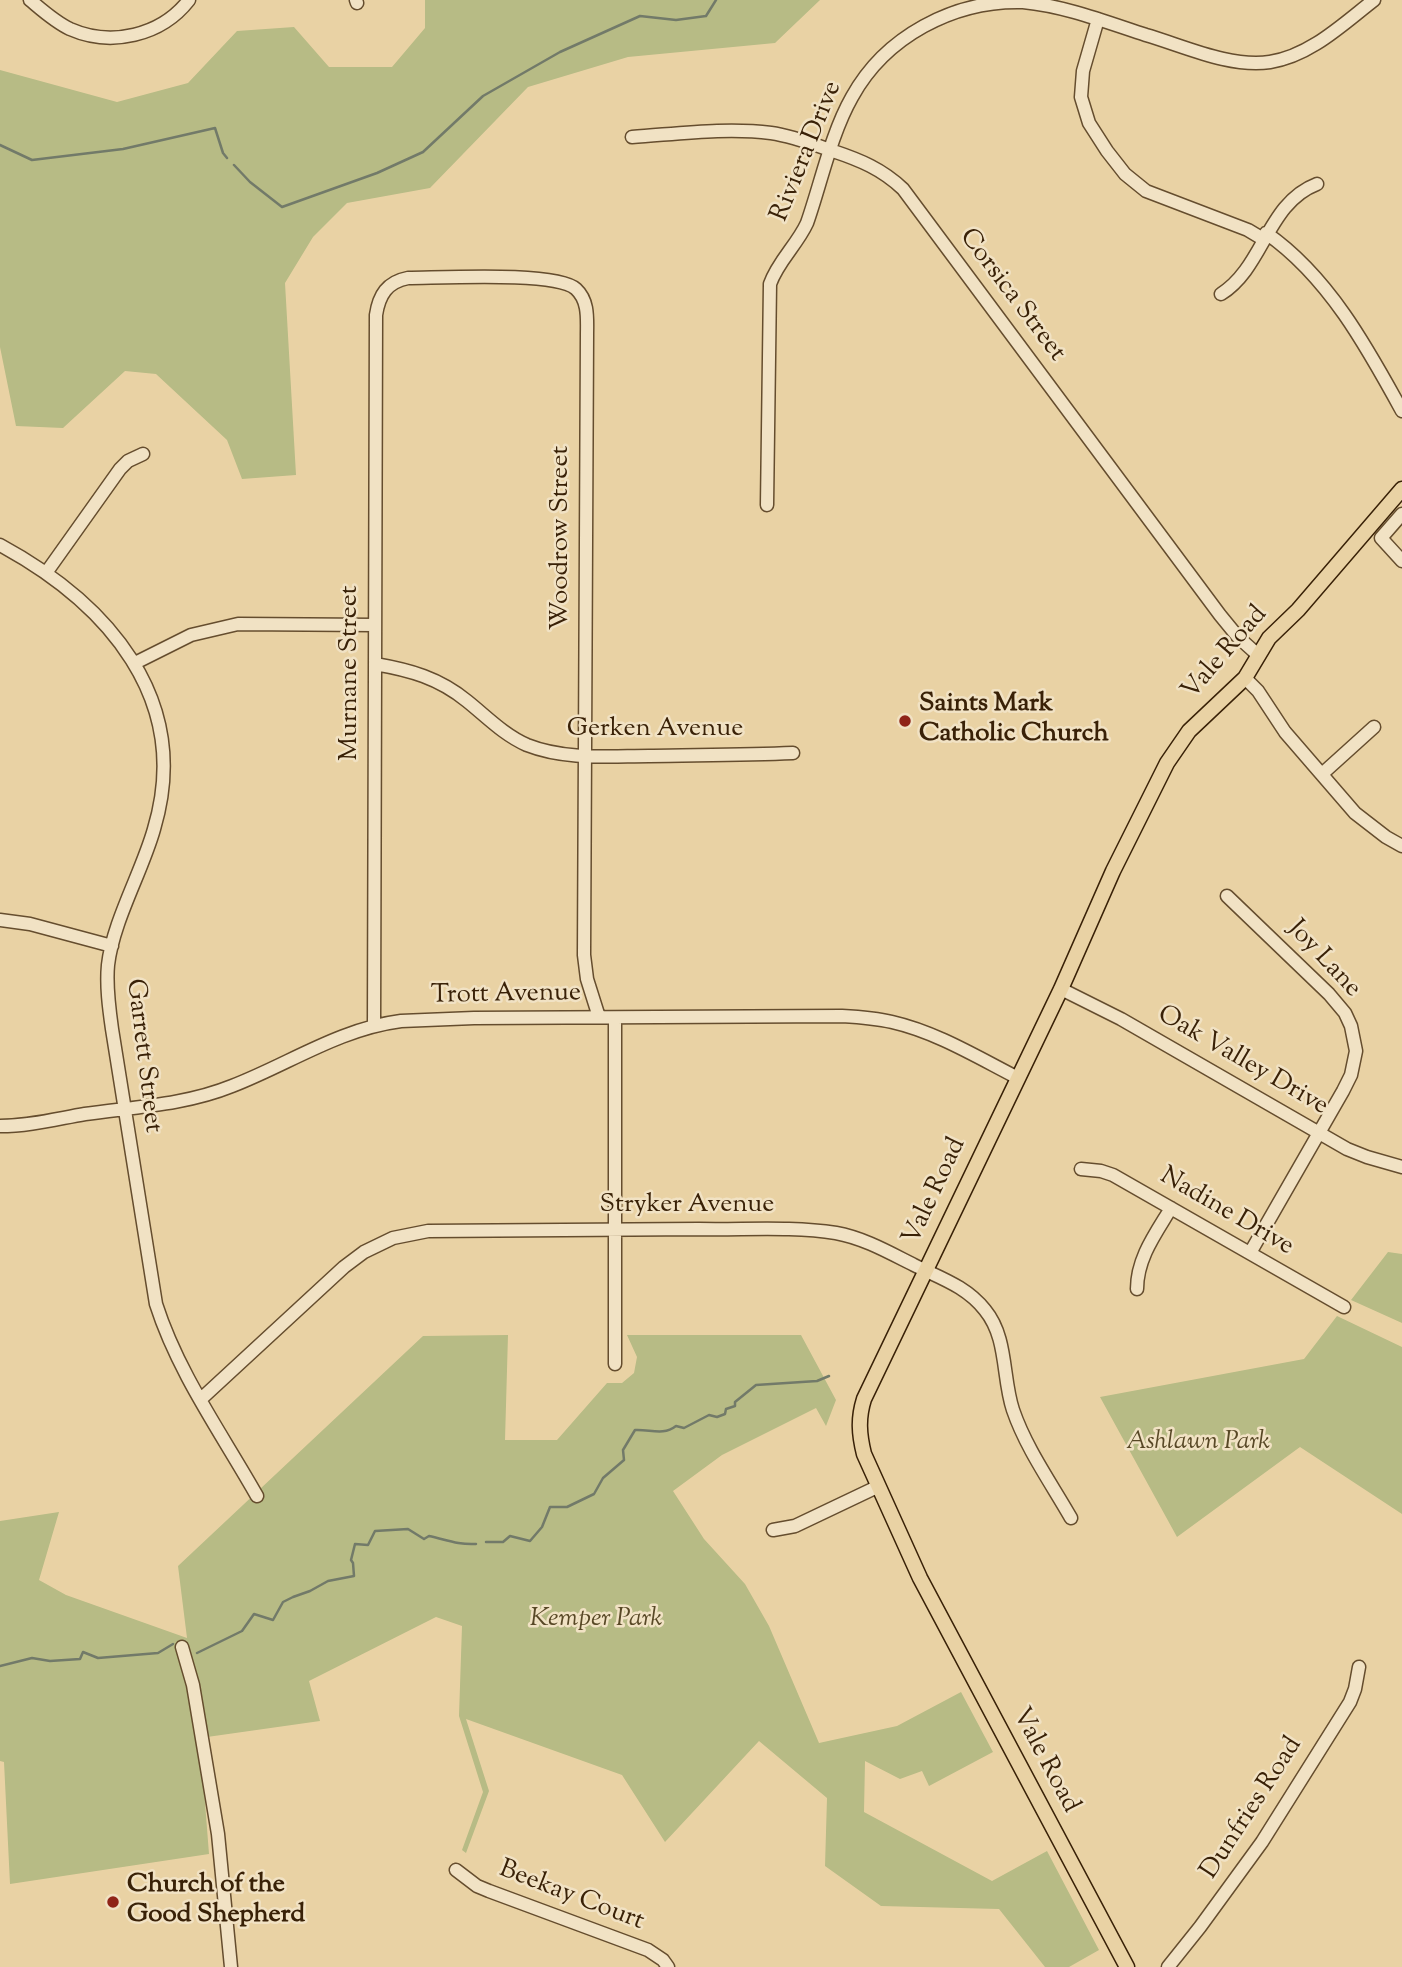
<!DOCTYPE html>
<style>
body{margin:0}
canvas{display:block;background:#e9d2a4}
</style>
<canvas width="1402" height="1967"></canvas>
<script>
const c = document.querySelector('canvas').getContext('2d');
c.lineJoin = 'round';
function fillPath(path, color) { c.fillStyle = color; c.fill(path, 'evenodd'); }
function strokePath(path, color, width, dash) { c.strokeStyle = color; c.lineWidth = width; c.lineCap = dash ? 'butt' : 'round'; c.setLineDash(dash || []); c.stroke(path); }
function drawText(font, color, halo, rows, align = 'center') {
  c.font = font + ' "Sorts Mill Goudy",serif'; c.lineWidth = 5; c.setLineDash([]); c.textBaseline = 'middle'; c.strokeStyle = halo; c.fillStyle = color; for (const [text, x, y, turn = 0] of rows) {
    c.save(); c.translate(x, y); c.rotate((+turn || 0) * Math.PI / 180); c.textAlign = isNaN(turn) ? turn : align; if (halo) c.strokeText(text, 0, 0); c.fillText(text, 0, 0); c.restore();
  }
}
fillPath(new Path2D(`
 M425 0H820L775 43 628 57 528 87 430 188 347 203 313 237 285 283 296 475 242 479 227 440 156 374 125 371 63 428 16 426 0 347V70L117 102 188 83 237 31 294 27 329 67H392L425 28Z
 M1388 1252 1402 1254V1323L1351 1300Z
 M1337 1316 1402 1347V1514L1300 1447 1177 1537 1100 1397 1304 1359Z
 M508 1335 505 1440H557L607 1383H622L634 1373 637 1357 627 1335H801L836 1400 826 1426 816 1408 722 1455 673 1491 704 1539 745 1584 769 1626 819 1743 897 1726 961 1692 993 1752 929 1786 922 1771 900 1779 865 1761 864 1812 992 1881 1047 1851 1099 1950 1069 1967H1045L999 1909 881 1906 825 1866 827 1798 759 1741 665 1842 622 1775 466 1719 489 1791 466 1853 462 1850 483 1792 459 1716 462 1626 436 1617 309 1681 320 1721 200 1738 209 1854 10 1884 4 1762 0 1761V1521L59 1512 39 1580 66 1595 187 1638 178 1566 423 1336Z`), '#b7bb85');
strokePath(new Path2D(`
 M0 145 32 160 123 149 215 128 223 153 227 158
 M234 165 250 182 282 207 377 173 423 152 483 96 560 52 640 16 676 20 706 16 716 0
 M486 1542H503L510 1536 530 1541 542 1527 550 1507H567L594 1494 603 1478 624 1460 623 1450 635 1430C650 1429 663 1436 676 1426L684 1428 709 1415 717 1417 725 1414 726 1409 735 1406V1402L756 1385 817 1381 829 1376
 M197 1653 242 1631 254 1614 273 1620 283 1602 293 1597 310 1591 328 1581 354 1576 353 1563 351 1560 355 1544 368 1545 375 1531 408 1529 424 1539 429 1536C447 1540 458 1545 476 1544
 M0 1666 32 1658 50 1661 80 1659 83 1652 98 1658 158 1653 173 1644`), '#727a69', 2.5);
const minor = new Path2D(`
 M30 0C42 10 55 22 70 29 111 47 161 36 189 0
 M356 0 357 3
 M1098 19 1083 71 1081 97 1089 123 1107 151 1125 174 1146 191 1248 230 1263 239
 M632 137C677 134 726 127 771 133 792 136 813 144 833 151 860 160 882 169 903 189L1220 615 1238 637 1258 655
 M1266 233C1328 276 1367 347 1402 411
 M1221 294C1264 267 1267 203 1317 184
 M767 505 770 284C778 261 797 245 807 223 821 183 831 134 852 97 885 37 953 0 1023 2 1065 6 1106 22 1146 35 1184 46 1230 68 1270 62 1310 56 1343 24 1374 0
 M1402 514 1381 538 1402 561
 M0 545C107 603 193 699 154 829 142 872 113 921 108 965 106 986 109 1008 112 1029L156 1304C178 1373 222 1434 257 1496
 M46 573 120 469 128 461 143 454
 M135 663 191 635 238 624 375 625
 M375 664C410 670 439 678 467 701 487 717 504 735 527 745 565 760 608 756 649 756 697 755 744 755 793 753
 M1245 678 1258 691 1285 732 1355 813 1386 837 1402 846
 M1322 774 1374 727
 M1227 896 1329 994 1345 1013 1351 1026 1356 1051 1351 1075 1343 1091 1250 1253
 M0 920 30 924 112 946
 M1061 989 1121 1019 1347 1149 1367 1157 1402 1167
 M615 1018V1364
 M374 1025 376 315C379 295 387 282 408 278 439 278 557 271 576 289 589 301 587 319 587 335L584 955 587 979 599 1017
 M0 1126C29 1126 56 1119 85 1114 134 1107 185 1105 232 1086 289 1064 339 1029 401 1021L474 1018 842 1016C859 1017 875 1018 892 1022 936 1032 977 1057 1018 1078
 M1081 1169 1101 1171 1113 1175 1344 1307
 M1137 1289C1137 1258 1156 1233 1171 1208
 M201 1399 344 1267 364 1252 393 1238 428 1231C518 1230 608 1229 699 1229 744 1230 791 1226 836 1233 864 1238 890 1253 914 1265 940 1278 966 1286 985 1310 1008 1338 1002 1377 1013 1410 1026 1448 1051 1483 1071 1518
 M773 1530 795 1526 877 1487
 M182 1647 193 1685 218 1834 231 1967
 M456 1870 477 1886 489 1891 648 1950 663 1960 668 1967
 M1168 1967 1200 1927 1262 1842 1350 1702 1355 1689 1359 1667`);
const major = new Path2D(`
 M1127 1967 920 1578 864 1454C859 1434 858 1418 864 1399L1061 989 1113 871 1167 763 1189 731 1245 678 1269 638 1298 610 1402 489`);
strokePath(minor, '#654d2e', 15);
strokePath(major, '#392107', 17);
strokePath(minor, '#f1e2c4', 12);
strokePath(major, '#e9d2a4', 14);
for (const [x, y, r, color] of [
 [905,721,7,"#8f2418"],
 [113,1902,7,"#8f2418"]
]) { const dot = new Path2D(); dot.arc(x, y, r, 0, 2 * Math.PI); c.fillStyle = color; c.fill(dot); strokePath(dot, '#f1e2c4', 2.5); }
drawText('26px', '#392107', '#f1e2c4', [
 ["Riviera Drive",808,152,-68],
 ["Corsica Street",1011,296,53],
 ["Woodrow Street",563,538,-90],
 ["Vale Road",1226,654,-49],
 ["Murnane Street",352,673,-90],
 ["Gerken Avenue",655,731],
 ["Joy Lane",1323,960,47],
 ["Trott Avenue",506,996,-1],
 ["Garrett Street",142,1056,83],
 ["Oak Valley Drive",1242,1062,30],
 ["Vale Road",936,1192,-65],
 ["Stryker Avenue",687,1207],
 ["Nadine Drive",1226,1213,30],
 ["Vale Road",1044,1761,62],
 ["Dunfries Road",1253,1809,-57],
 ["Beekay Court",571,1897,21]
]);
drawText('bold 26px', '#392107', '#f1e2c4', [
 ["Saints Mark",919,706],
 ["Catholic Church",919,736],
 ["Church of the",127,1887],
 ["Good Shepherd",127,1917]
], 'left');
drawText('italic 26px', '#584826', '#f1e2c4', [
 ["Ashlawn Park",1198,1444],
 ["Kemper Park",596,1621]
]);
</script>
